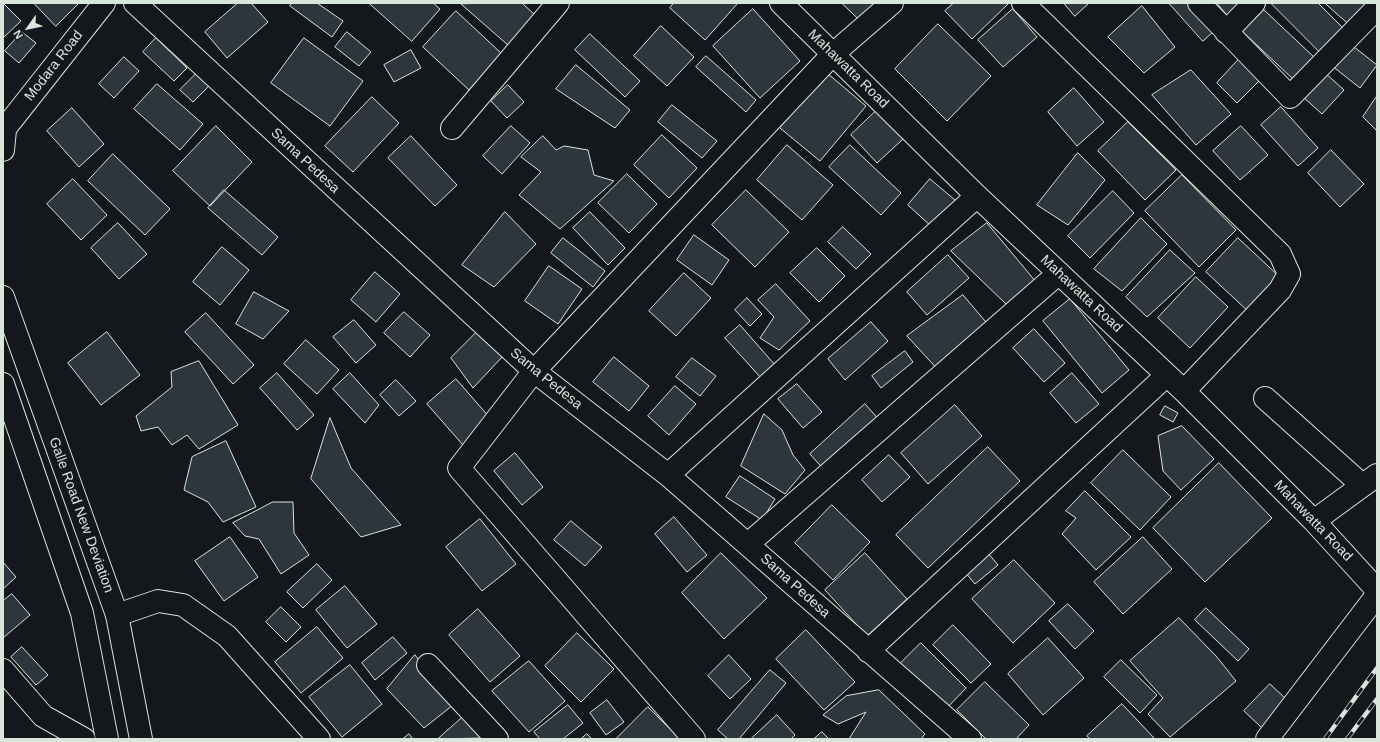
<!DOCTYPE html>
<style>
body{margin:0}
#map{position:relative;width:1380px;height:742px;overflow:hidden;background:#14181c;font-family:Arial,sans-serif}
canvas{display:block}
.frame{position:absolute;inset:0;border:4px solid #d8e6dc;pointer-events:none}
.north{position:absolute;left:8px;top:8px;width:40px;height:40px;-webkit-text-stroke:3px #14181c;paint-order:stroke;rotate:237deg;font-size:11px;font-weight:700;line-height:16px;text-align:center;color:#d8e6dc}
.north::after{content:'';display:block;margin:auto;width:14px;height:18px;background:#d8e6dc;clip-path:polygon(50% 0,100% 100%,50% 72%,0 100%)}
</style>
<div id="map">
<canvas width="1380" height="742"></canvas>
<div class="frame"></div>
<div class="north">N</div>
</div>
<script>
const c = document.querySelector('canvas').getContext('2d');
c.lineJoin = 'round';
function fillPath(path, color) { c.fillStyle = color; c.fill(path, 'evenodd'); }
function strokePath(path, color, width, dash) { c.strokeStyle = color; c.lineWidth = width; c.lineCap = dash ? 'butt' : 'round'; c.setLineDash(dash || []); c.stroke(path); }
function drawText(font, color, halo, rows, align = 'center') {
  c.font = font + ' Arial,sans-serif'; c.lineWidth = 3; c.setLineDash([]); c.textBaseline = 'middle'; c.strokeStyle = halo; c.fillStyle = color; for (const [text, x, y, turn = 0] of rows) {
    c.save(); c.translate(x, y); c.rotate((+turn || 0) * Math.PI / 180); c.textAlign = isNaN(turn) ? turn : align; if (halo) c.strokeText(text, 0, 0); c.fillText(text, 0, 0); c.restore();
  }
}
const building = new Path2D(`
 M3 3 21 21 3 38Z
 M34 3H79L56 26Z
 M238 3H251L268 22 227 58 205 32Z
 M292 3H317L343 21 332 37 290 6Z
 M369 3H433L440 9 412 41Z
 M522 3 536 16 509 46 461 4Z
 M674 3H738L705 40 670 8Z
 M842 3H887L865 25Z
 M954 3H1007L1008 4 972 39 945 11Z
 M1064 3H1089L1075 16Z
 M1169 3H1188L1214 31 1203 41Z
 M1217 3H1246L1229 17Z
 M1271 3H1318L1344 29 1321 53Z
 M1325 3H1367L1349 24Z
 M1142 6 1175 47 1144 73 1108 37Z
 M753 9 800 61 760 98 713 46Z
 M1013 9 1037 37 1003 67 978 40Z
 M1264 10 1315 58 1294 80 1243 32Z
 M456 11 502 54 469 90 423 47Z
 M938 24 991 76 947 121 895 69Z
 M661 26 694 57 667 86 634 56Z
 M22 32 36 43 19 63 5 51Z
 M347 32 371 52 359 66 335 47Z
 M590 34 640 81 625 97 575 50Z
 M156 38 187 68 174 81 143 52Z
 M304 38 363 81 330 126 271 83Z
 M1349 43 1377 65 1360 88 1331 65Z
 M411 50 421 68 394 82 384 65Z
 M706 56 756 100 746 112 696 67Z
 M124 57 139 71 114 98 99 84Z
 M1240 58 1261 79 1237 103 1217 83Z
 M576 65 630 110 615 128 556 89Z
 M1191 70 1231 114 1196 145 1152 95Z
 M1324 72 1344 90 1322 114 1302 96Z
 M197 73 209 86 193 102 180 90Z
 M827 73 866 106 820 161 780 128Z
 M157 84 203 124 180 150 134 109Z
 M508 85 524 102 507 118 491 101Z
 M1074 88 1104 122 1077 146 1048 112Z
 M1377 96V131L1363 117Z
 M372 97 399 123 353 172 325 146Z
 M672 105 717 141 702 158 658 122Z
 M1281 107 1318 148 1298 166 1261 125Z
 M72 108 104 144 79 167 47 131Z
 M876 111 903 139 877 163 851 135Z
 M1128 122 1176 170 1145 200 1098 151Z
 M216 126 252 162 210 206 173 171Z
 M511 126 530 143 502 174 483 156Z
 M1241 126 1268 155 1240 180 1213 151Z
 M662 135 697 168 669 198 634 165Z
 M411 136 457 185 435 206 388 158Z
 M543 136 556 150 564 146 588 150 594 175 614 181 560 229 519 195 541 172 521 157Z
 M787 145 833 185 802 220 757 180Z
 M850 145 901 193 881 215 829 167Z
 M1331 150 1364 184 1340 207 1308 173Z
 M1078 153 1105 180 1068 225 1037 205Z
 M113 154 170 209 145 235 88 181Z
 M627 174 657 204 629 233 598 203Z
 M1182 175 1236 230 1199 267 1145 211Z
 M73 179 107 215 81 240 47 204Z
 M930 179 955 200 932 227 908 205Z
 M224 190 278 237 262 255 208 208Z
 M746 190 789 232 755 267 712 225Z
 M1113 191 1134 213 1090 258 1068 236Z
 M505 212 536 244 494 287 462 265Z
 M590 212 625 248 608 265 573 228Z
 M1141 218 1167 244 1122 291 1094 269Z
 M118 223 147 254 119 279 91 248Z
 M987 223 1036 282 1007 305 951 251Z
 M843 227 871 254 856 269 828 242Z
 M694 235 729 260 712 285 677 260Z
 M563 238 605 271 593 287 551 253Z
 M1238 238 1283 280 1251 314 1206 272Z
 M222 247 249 270 220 305 193 282Z
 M817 248 845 276 819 302 790 273Z
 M1170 250 1195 273 1147 317 1126 297Z
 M948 255 969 278 927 315 907 292Z
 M549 266 582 289 558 324 525 301Z
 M375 272 400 294 376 322 351 300Z
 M684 273 711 298 676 336 649 311Z
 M1196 277 1228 307 1190 348 1158 318Z
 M776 284 810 321 779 350 760 338 774 317 758 300Z
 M254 292 289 311 263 339 236 324Z
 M963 295 991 328 940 372 907 336Z
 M747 298 762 314 750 326 735 310Z
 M1070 299 1129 370 1102 393 1043 321Z
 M404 312 430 335 410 357 384 333Z
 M206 313 254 365 233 384 185 332Z
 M354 320 376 345 356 363 333 337Z
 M871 322 888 341 845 380 828 359Z
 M740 325 775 365 761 378 725 338Z
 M481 328 504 355 473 388 451 358Z
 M1034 329 1065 363 1044 382 1013 348Z
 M107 332 140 375 101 405 68 363Z
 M306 340 339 370 317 394 284 364Z
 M905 351 913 362 881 388 872 376Z
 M614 357 649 386 629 411 593 382Z
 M692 358 716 376 700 396 676 377Z
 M199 361 238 425 199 449 187 435 172 445 158 427 141 431 136 416 172 387 171 372Z
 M277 373 314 415 297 430 260 388Z
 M350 373 379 405 365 423 333 389Z
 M1072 373 1099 404 1076 423 1050 393Z
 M456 379 491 419 463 445 427 404Z
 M396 380 416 401 399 416 380 395Z
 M797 384 822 412 803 428 778 399Z
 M675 386 696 404 669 435 648 416Z
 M865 404 881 422 826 472 810 454Z
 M955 405 982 436 928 484 901 453Z
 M1165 406 1178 413 1173 422 1160 415Z
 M764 414 782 430 793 455 805 470 785 494 741 466Z
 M330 418 351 468 401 525 361 537 311 479Z
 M1182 426 1214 459 1181 490 1163 471 1158 436Z
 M226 441 256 507 223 522 208 502 184 490 192 457Z
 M988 447 1020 481 928 568 896 535Z
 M1123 450 1171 497 1140 530 1091 483Z
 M515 453 543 487 522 505 494 471Z
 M889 455 910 477 882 502 862 480Z
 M1219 463 1272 518 1205 582 1153 528Z
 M740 476 775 499 762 520 726 497Z
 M1085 491 1131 537 1096 570 1062 534 1076 518 1066 511Z
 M273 502H293L294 533 309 555 281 574 259 539 245 536 233 523Z
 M832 505 870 542 833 580 795 543Z
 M674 517 707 555 687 572 655 534Z
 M480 519 516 564 482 591 446 547Z
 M571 521 602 547 585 566 554 540Z
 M230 537 258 577 224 601 195 561Z
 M1143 537 1172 569 1123 614 1094 582Z
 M721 553 767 598 724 639 682 593Z
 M865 553 907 599 867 636 825 590Z
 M988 553 998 565 975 584 965 572Z
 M1014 560 1055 603 1013 643 972 599Z
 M3 562 16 577 3 589Z
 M317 564 332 580 303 608 287 592Z
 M345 586 377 624 347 648 316 610Z
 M12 594 30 615 3 638V601Z
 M1068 604 1094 631 1075 649 1049 621Z
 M281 607 301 627 286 642 266 622Z
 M1206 608 1249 649 1238 661 1195 620Z
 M478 609 520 656 490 682 449 635Z
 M1179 618 1216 656 1236 681 1170 737 1148 714 1163 698 1130 661Z
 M953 625 991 664 971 683 933 645Z
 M317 627 343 658 301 693 275 662Z
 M806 630 855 682 824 710 776 659Z
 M577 633 614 669 581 702 545 666Z
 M393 637 407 653 375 680 362 663Z
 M1048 638 1084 678 1043 715 1008 674Z
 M921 643 966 688 946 709 900 664Z
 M22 647 48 675 36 685 11 657Z
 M415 655 453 705 424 728 387 689Z
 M729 655 751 679 730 699 708 676Z
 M1121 660 1157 695 1140 713 1104 677Z
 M529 661 565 701 529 732 492 691Z
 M350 665 382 704 342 737 309 697Z
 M770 670 786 683 739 739H728L718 730Z
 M985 682 1029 725 1016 739H986L957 710Z
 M1270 684 1288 701 1262 728 1244 711Z
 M879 690 925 734 921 739H849L866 712 838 724 823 715 846 696Z
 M607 700 624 722 606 735 590 713Z
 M1122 704 1155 739H1090L1087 736Z
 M568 705 583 723 563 739H540L534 732Z
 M648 707 678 737 676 739H616Z
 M777 715 795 735 791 739H751Z
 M464 716 482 738 438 739Z
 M822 732 829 739H814Z
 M409 734 413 739H403Z
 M587 734 592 739H581Z`);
fillPath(building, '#2c363c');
strokePath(building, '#d8e6dc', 1);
const minor = new Path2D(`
 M135 3 534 371 668 475 970 739
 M781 3 977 196 1184 391 1314 521 1377 590
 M1023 3 1280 254 1289 274 1280 290 1184 391
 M1199 3 1290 97 1377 8
 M1226 32 1254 3
 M452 128 558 3
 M1265 398 1362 485
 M668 475 977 196
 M1314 521 1377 475
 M748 544 1059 273
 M117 615 158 601 183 605 227 636 319 739
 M868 651 1167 375
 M428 665 497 739
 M3 670 43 716 84 739
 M694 739 459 468 534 371 833 54 892 3
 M1267 739 1377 595`);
const major = new Path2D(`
 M3 131 104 3
 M3 150 5 130
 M3 297 117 615 141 739
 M3 384 82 613 107 739`);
strokePath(minor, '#d8e6dc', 24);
strokePath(major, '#d8e6dc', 24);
strokePath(minor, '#14181c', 22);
strokePath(major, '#14181c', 22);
const rail = new Path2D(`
 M1325 739 1377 668
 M1347 739 1377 699`);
strokePath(rail, '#d8e6dc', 4.5);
strokePath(rail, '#14181c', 3, [9]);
drawText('14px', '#d8e6dc', '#14181c', [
 ["Modara Road",54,66,-52],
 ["Mahawatta Road",848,69,44],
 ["Sama Pedesa",305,161,43],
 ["Mahawatta Road",1081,294,43],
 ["Sama Pedesa",546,379,39],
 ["Galle Road New Deviation",81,515,70],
 ["Mahawatta Road",1313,521,46],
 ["Sama Pedesa",795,586,42]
]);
</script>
